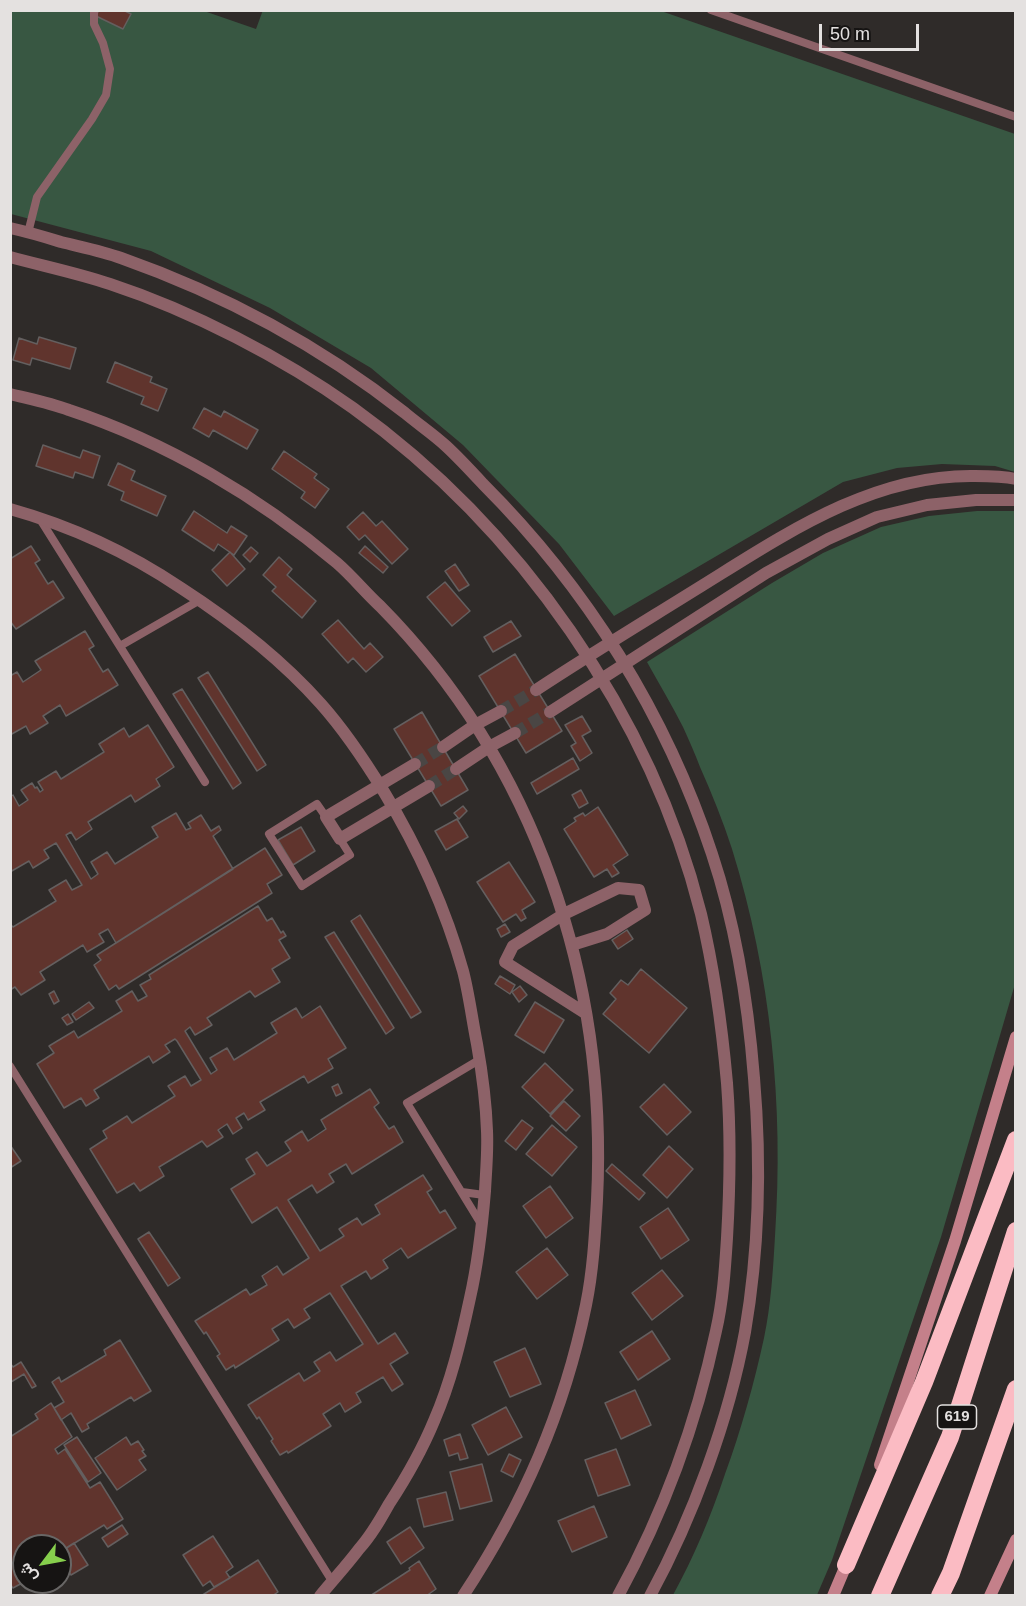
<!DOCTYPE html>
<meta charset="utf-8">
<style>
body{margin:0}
#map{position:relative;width:1026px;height:1606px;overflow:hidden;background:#2f2b29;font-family:Helvetica,Vazirmatn,sans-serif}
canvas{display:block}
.frame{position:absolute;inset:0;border:12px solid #e4e1e0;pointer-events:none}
.north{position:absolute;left:12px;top:1534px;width:60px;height:60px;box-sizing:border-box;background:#161413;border:2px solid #686665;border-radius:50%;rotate:238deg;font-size:16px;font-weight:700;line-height:24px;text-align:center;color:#e4e1e0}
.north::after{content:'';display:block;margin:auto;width:21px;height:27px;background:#86cf4c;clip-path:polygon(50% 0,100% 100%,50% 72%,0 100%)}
.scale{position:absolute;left:819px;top:24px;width:100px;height:27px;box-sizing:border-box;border:3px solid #e4e1e0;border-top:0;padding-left:8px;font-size:18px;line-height:21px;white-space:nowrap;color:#e4e1e0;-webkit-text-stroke:4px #161413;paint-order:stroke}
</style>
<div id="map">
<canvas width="1026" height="1606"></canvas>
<div class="frame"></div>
<div class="north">ش</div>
<div class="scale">50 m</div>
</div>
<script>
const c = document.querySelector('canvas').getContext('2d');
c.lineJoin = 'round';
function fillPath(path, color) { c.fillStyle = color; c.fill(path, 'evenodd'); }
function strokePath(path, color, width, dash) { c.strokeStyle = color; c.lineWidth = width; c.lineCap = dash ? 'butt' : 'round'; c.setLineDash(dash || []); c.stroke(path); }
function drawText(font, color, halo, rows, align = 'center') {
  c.font = font + ' Helvetica,sans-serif'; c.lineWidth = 6; c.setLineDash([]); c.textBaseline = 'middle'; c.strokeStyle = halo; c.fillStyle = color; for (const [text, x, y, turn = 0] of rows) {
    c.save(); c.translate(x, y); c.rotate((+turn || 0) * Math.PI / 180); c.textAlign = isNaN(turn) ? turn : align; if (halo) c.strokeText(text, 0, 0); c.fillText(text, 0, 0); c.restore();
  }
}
fillPath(new Path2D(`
 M263 10 661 11 1015 134V472L995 466 942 464 897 468 843 482 614 616 559 544 463 445 371 368 270 308 151 251 11 214V11H204L256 29Z
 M977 511H1015V984L941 1237 832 1560 817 1595H673C694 1557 711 1516 725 1474 741 1430 754 1384 764 1338 771 1305 773 1270 775 1236 784 1106 771 974 732 849 723 821 712 794 700 767 695 754 689 740 683 727 672 705 659 684 647 662L772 583 823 553 881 527 929 516Z`), '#385742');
const building = new Path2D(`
 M99 10H123L131 14 123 29 96 16Z
 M39 337 76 348 70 369 32 358 30 365 13 360 19 338 37 344Z
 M115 362 152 377 150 382 167 389 158 411 141 404 144 397 107 382Z
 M204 408 221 417 224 411 258 430 247 449 213 430 209 437 193 428Z
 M43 445 80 458 83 450 100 456 93 478 75 472 73 478 36 466Z
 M284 451 317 474 314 478 329 489 315 508 301 498 305 492 272 469Z
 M118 463 135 471 131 480 166 496 157 516 121 500 124 492 108 485Z
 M194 511 227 533 231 526 247 536 234 555 218 544 214 551 182 530Z
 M363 512 376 526 382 521 408 549 392 564 365 535 359 540 347 527Z
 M31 546 40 560 35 563 48 584 53 581 64 598 16 629 10 621V559Z
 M365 546 388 567 383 573 359 553Z
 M251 547 258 553 250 562 243 555Z
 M230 552 245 569 227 586 212 570Z
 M279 557 292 569 287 575 316 601 302 618 272 591 276 587 263 575Z
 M455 564 469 585 459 591 445 571Z
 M445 582 470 611 452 626 427 597Z
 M338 620 364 649 370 643 383 657 366 672 353 658 348 663 322 634Z
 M511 621 521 636 493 652 484 637Z
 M85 631 94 646 89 649 103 672 108 669 118 685 66 716 60 705 43 716 48 723 30 734 26 726 10 735V676L17 672 23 682 41 670 35 661Z
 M515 654 562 731 526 753 479 676Z
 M208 672 266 765 257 771 198 678Z
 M182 689 241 783 233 789 173 694Z
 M422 712 468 790 441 806 394 729Z
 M582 716 591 731 582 736 592 753 580 761 571 746 576 743 565 725Z
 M148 725 174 767 156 779 160 786 135 802 131 795 88 822 92 829 76 840 71 832 66 835 91 879 98 874 91 862 107 852 115 864 158 837 152 827 176 813 186 830 191 828 188 823 201 815 211 831 219 826 221 830 213 836 233 869 116 943 108 929 99 934 104 942 87 952 83 945 40 972 45 980 21 995 15 987 10 990V924L13 927 56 901 49 890 66 880 72 890 82 885 56 843 44 850 49 858 33 868 29 861 10 872V797L13 795 19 806 28 800 21 790 32 783 35 788 37 787 40 792 43 790 38 782 56 771 61 779 104 752 99 744 124 728 129 737Z
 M573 758 579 769 537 794 531 783Z
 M581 790 588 803 579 808 572 795Z
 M463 806 467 811 459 819 454 813Z
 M598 807 628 855 613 865 619 873 612 877 607 869 594 877 564 829 576 821 574 818 583 813 585 816Z
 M457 819 468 837 446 850 435 831Z
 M301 827 315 851 293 865 278 840Z
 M265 848 282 875 267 884 272 893 119 989 116 985 109 990 94 965 101 960 97 955Z
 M509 862 535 902 522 910 526 918 521 921 516 914 503 922 477 882Z
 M258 906 267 921 272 918 281 933 283 931 286 936 279 940 290 958 272 969 280 982 255 997 250 991 207 1018 212 1025 195 1035 190 1027 185 1031 211 1074 217 1070 210 1058 227 1048 234 1060 277 1033 271 1023 296 1008 302 1018 320 1006 346 1048 328 1059 333 1068 308 1083 304 1076 260 1102 265 1110 248 1120 244 1113 236 1118 242 1128 233 1134 227 1124 218 1130 223 1137 207 1147 202 1141 159 1167 164 1176 140 1191 134 1183 117 1193 90 1149 107 1138 103 1131 127 1116 132 1123 175 1096 168 1086 185 1076 191 1086 201 1080 177 1041 175 1039 165 1045 170 1052 153 1063 149 1056 94 1090 99 1098 86 1106 81 1098 64 1108 37 1064 54 1053 49 1046 74 1031 78 1038 122 1011 116 1001 132 991 138 1001 147 996 140 985 151 979 149 975Z
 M360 915 421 1012 411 1018 351 921Z
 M505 924 510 932 501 937 497 929Z
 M627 930 633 939 618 949 612 940Z
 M334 932 394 1028 386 1034 325 937Z
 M641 969 687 1008 649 1053 603 1014 616 999 610 993 621 980 628 985Z
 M500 976 515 985 510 994 495 984Z
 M520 986 527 995 519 1002 512 992Z
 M54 991 59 1001 54 1004 49 994Z
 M89 1002 94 1008 76 1020 72 1014Z
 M535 1002 564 1020 544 1053 515 1035Z
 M68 1014 73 1022 67 1025 62 1018Z
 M545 1063 573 1090 550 1114 522 1087Z
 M338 1084 342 1093 336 1096 332 1087Z
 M664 1084 691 1112 667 1135 640 1107Z
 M370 1089 379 1103 374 1107 389 1129 394 1126 403 1142 352 1174 346 1164 329 1174 334 1182 317 1193 312 1185 288 1200 320 1251 344 1236 339 1229 357 1218 362 1225 380 1214 375 1205 423 1175 432 1189 427 1192 440 1213 445 1210 456 1228 408 1258 401 1248 383 1260 388 1268 371 1279 366 1271 341 1286 378 1344 395 1333 408 1353 390 1364 403 1384 392 1391 383 1377 356 1393 361 1402 345 1412 340 1403 323 1414 331 1426 288 1453 287 1451 280 1455 271 1441 273 1439 259 1417 257 1419 248 1405 299 1373 304 1381 320 1371 314 1362 330 1352 336 1361 363 1344 330 1293 304 1309 310 1318 294 1328 288 1319 272 1329 279 1340 235 1368 234 1365 226 1370 217 1356 220 1354 206 1332 204 1334 195 1321 246 1289 250 1295 267 1285 262 1276 277 1266 283 1275 309 1258 277 1207 252 1223 231 1189 255 1174 246 1159 257 1152 267 1166 291 1151 285 1142 302 1131 308 1141 326 1129 321 1120Z
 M564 1101 580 1116 566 1131 550 1116Z
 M522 1120 533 1128 516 1150 505 1141Z
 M552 1125 577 1147 552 1176 526 1154Z
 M10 1145 21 1161 10 1168Z
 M669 1146 693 1169 667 1198 643 1175Z
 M612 1164 645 1193 639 1200 606 1171Z
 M550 1186 573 1218 546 1238 523 1206Z
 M668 1208 689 1240 661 1259 640 1227Z
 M149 1232 180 1278 168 1286 138 1239Z
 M547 1248 568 1275 537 1299 516 1272Z
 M662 1270 683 1296 652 1320 632 1293Z
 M652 1331 670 1359 638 1380 620 1352Z
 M120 1340 151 1391 134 1401 131 1397 87 1424 89 1428 82 1432 71 1413 61 1420 54 1408 64 1402 52 1382 59 1377 61 1382 106 1355 104 1350Z
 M525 1348 541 1384 510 1397 494 1362Z
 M21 1362 36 1386 32 1388 24 1374 11 1382 10 1381V1363L13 1367Z
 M635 1390 651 1425 621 1439 605 1403Z
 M51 1403 72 1437 55 1449 58 1454 65 1449 90 1488 100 1482 123 1519 107 1529 104 1525 60 1552V1546H24V1582L13 1588 10 1584V1437L38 1419 35 1414Z
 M506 1407 522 1437 488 1455 472 1425Z
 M460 1434 468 1458 460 1460 458 1453 449 1456 444 1440Z
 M77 1437 101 1473 88 1482 64 1445Z
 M126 1437 131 1445 138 1441 144 1450 142 1451 146 1456 139 1460 146 1470 117 1490 95 1458Z
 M616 1449 630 1485 598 1496 585 1460Z
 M509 1454 521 1460 513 1477 501 1471Z
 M482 1464 492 1501 460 1509 450 1472Z
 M446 1492 453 1520 424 1527 417 1499Z
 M594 1506 607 1537 572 1552 558 1521Z
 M122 1525 128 1534 108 1547 102 1538Z
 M410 1527 424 1548 401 1564 387 1542Z
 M213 1536 233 1567 226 1572 230 1578 214 1587 210 1581 203 1586 183 1555Z
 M74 1543 88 1565 71 1575 60 1558V1552Z
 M258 1560 278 1592 272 1596H201Z
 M419 1561 436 1589 426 1596H370L410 1570 409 1568Z`);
fillPath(building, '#60342d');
strokePath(building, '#645f5f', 1.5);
strokePath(new Path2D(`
 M501 711 536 690
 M515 733 550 712
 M415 764 443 747
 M429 786 456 769`), '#4a4644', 12, [12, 6]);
strokePath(new Path2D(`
 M711 10 1016 117
 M28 233 37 197 92 119 106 95 110 69 103 43 94 24V10
 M40 519 205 782
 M120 646 200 600
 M326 817 317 804 269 834 302 886 350 855 340 839
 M479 1060 407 1103 481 1224
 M10 1066 332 1581
 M462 1192 484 1195`), '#8d6268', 8);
strokePath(new Path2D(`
 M10 228C28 232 45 237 61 242 81 247 102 251 121 258 223 294 320 346 405 413 418 424 433 434 446 446 459 458 471 471 483 484 587 588 666 714 712 854 736 926 748 1002 754 1078 761 1160 759 1250 745 1332 729 1419 693 1517 650 1596
 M10 257C43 266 77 273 110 284 192 311 283 358 353 408 519 527 651 715 701 914 714 969 722 1027 727 1083 731 1135 730 1186 727 1238 725 1269 723 1301 716 1331 696 1425 664 1512 618 1596
 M10 394C30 399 50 403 69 410 166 442 259 497 337 563 352 576 365 592 380 606 536 764 608 979 597 1200 595 1235 593 1271 586 1305 564 1412 523 1505 463 1596
 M10 509C71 526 129 553 181 588 232 621 281 659 321 704 345 731 365 761 384 792 418 848 445 907 463 971 469 994 472 1019 477 1044 482 1072 486 1102 487 1131 488 1151 486 1171 485 1191 482 1227 478 1263 470 1298 461 1340 451 1382 434 1421 422 1450 406 1478 389 1504 380 1520 371 1536 359 1549 347 1565 333 1580 320 1596
 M536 690C589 655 642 623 695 590 781 537 870 474 975 476 989 476 1002 476 1016 479
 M550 712 766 573 828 539 877 517 927 505 976 500H1016
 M443 747 475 725 501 711
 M415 764 326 817 340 839 429 786
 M456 769 489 747 515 733
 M572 945 607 934 645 910 639 890 618 888 564 914 513 946 505 962 585 1013`), '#8d6268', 12);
strokePath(new Path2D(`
 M880 1465 955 1241 1016 1037
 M833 1596 849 1558
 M990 1596 1016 1540`), '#c4808a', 12);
strokePath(new Path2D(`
 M846 1565 924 1382 1016 1140
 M880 1596 950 1437 1016 1231
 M940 1596 951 1573 1016 1389`), '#fbbbc3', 18);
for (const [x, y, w] of [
 [957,1417,39]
]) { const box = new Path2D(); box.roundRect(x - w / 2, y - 12, w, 24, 4.5); c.fillStyle = '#161413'; c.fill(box); strokePath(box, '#e4e1e0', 1.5); }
drawText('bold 15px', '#e4e1e0', null, [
 ["619",957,1417]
]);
</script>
